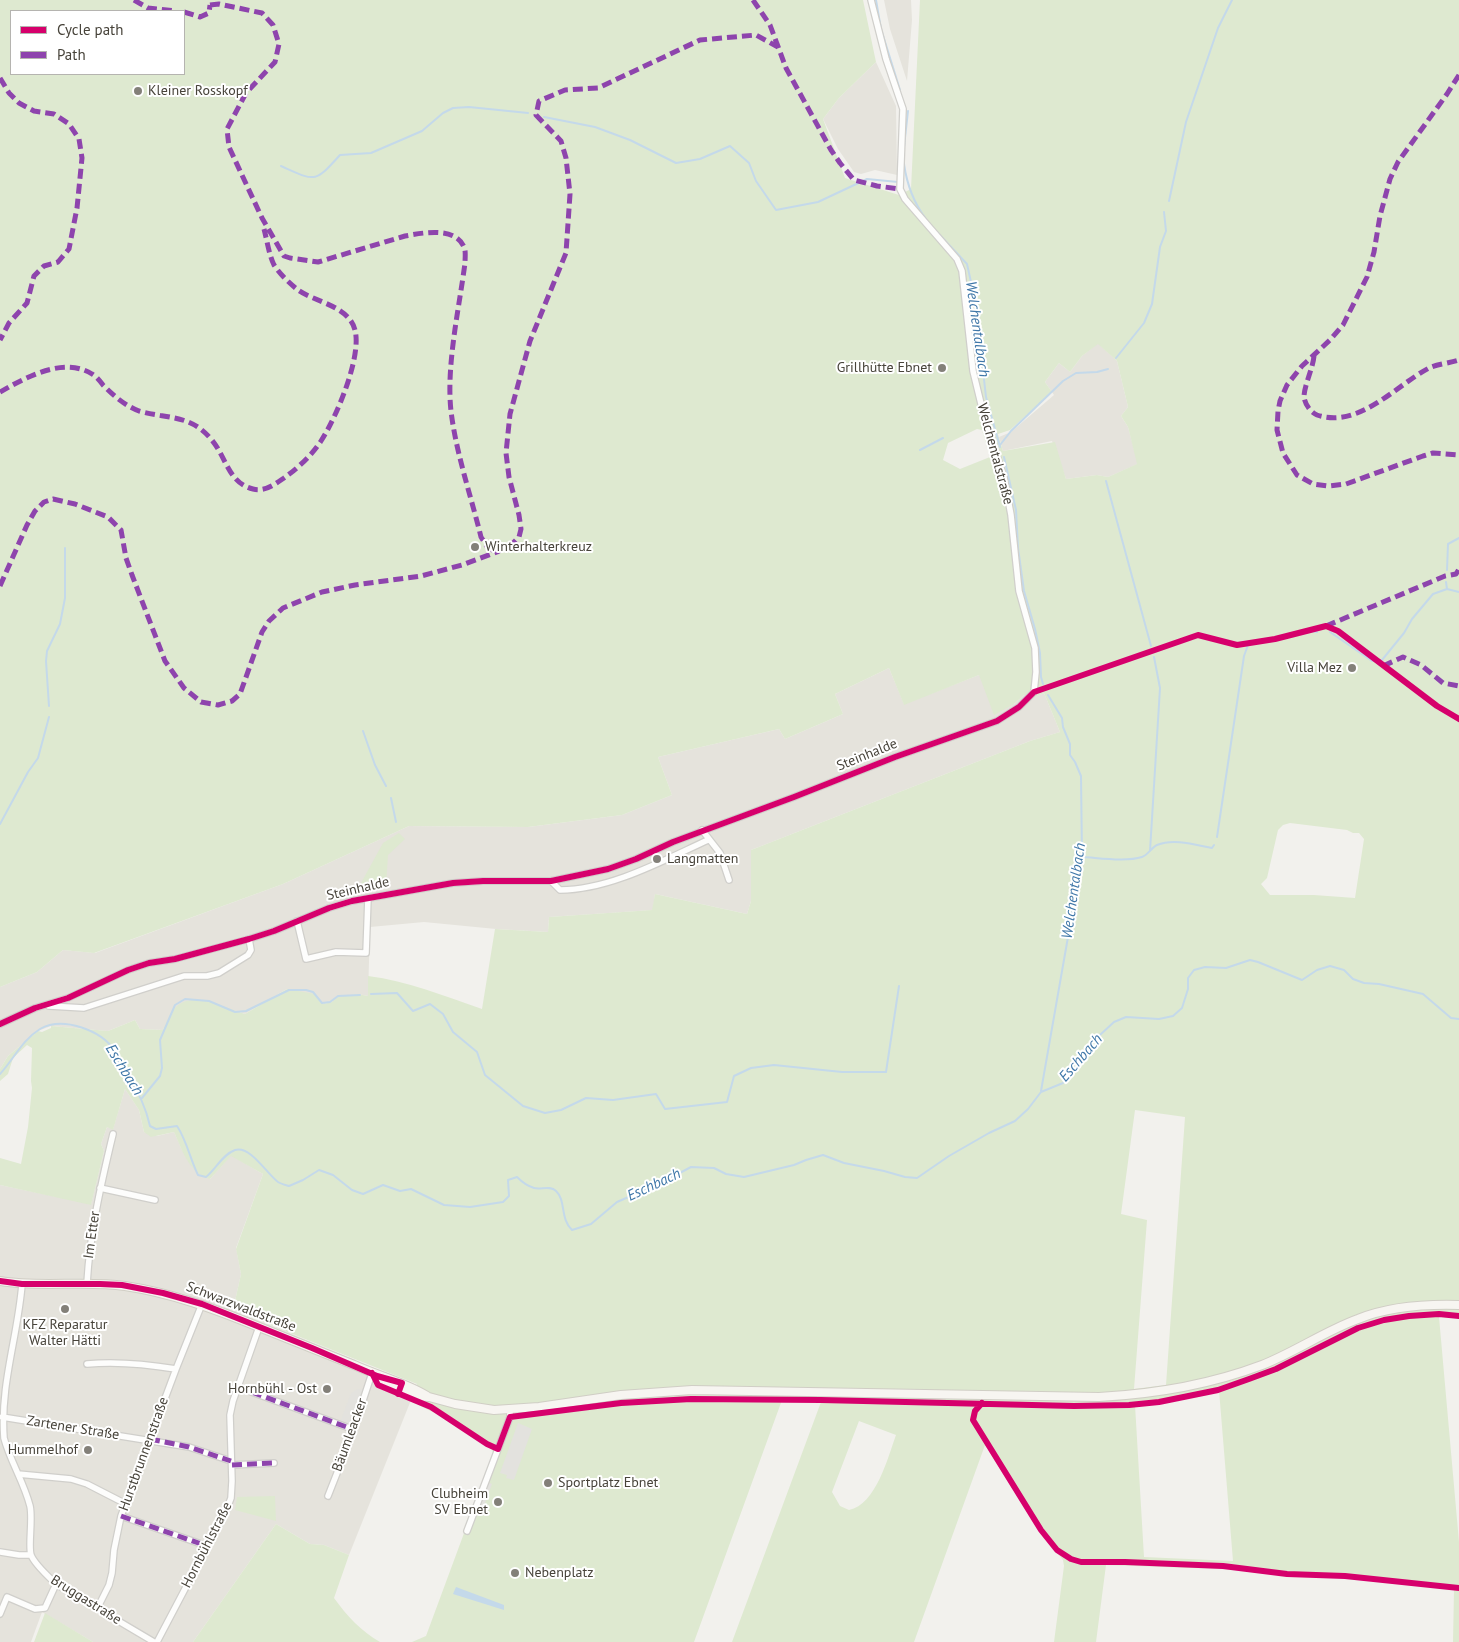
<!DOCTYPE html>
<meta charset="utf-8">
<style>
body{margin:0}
#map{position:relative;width:1459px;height:1642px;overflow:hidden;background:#f2f1ed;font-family:"PT Sans",sans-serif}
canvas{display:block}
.legend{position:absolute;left:10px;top:10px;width:175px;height:65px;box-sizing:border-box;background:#fff;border:1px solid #b5b4b0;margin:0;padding:6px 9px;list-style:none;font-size:15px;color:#47433a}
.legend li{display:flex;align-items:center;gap:10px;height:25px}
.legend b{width:25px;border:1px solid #b5b4b0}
</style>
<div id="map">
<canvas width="1459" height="1642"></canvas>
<ul class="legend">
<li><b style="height:6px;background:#d6006c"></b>Cycle path</li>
<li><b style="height:6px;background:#8e44ad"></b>Path</li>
</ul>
</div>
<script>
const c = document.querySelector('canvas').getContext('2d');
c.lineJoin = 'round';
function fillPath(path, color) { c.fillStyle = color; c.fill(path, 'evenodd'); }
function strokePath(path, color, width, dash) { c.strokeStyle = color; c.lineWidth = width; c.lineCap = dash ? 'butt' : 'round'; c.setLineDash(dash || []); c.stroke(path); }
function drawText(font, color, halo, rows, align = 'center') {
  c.font = font + ' "PT Sans",sans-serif'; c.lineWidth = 4; c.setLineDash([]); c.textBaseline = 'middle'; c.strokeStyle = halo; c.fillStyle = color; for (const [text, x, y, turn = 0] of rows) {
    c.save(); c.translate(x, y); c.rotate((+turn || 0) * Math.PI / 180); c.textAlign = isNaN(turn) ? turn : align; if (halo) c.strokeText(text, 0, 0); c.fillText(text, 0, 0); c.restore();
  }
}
fillPath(new Path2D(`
 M884 0H911L912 20 907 81 890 29Z
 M876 62 896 106 897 175 875 170 861 174 854 172 838 149 823 119 839 98Z
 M1098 343 1117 361 1128 407 1121 416 1128 427 1138 464 1108 477 1097 475 1066 479 1052 441 1003 451 999 437 1011 432 1054 395 1045 382 1059 363 1070 372 1082 356Z
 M889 668 904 704 979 675 1014 704 1025 694 1035 697 1044 693 1060 732 1030 741 751 850V901L747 914 655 894 653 910 549 917 548 932 496 929 424 922 370 927 368 996 358 994 332 1002 322 1004 287 989 245 1014 199 1000 173 1010 163 1030 140 1029 135 1020 108 1031 51 1026 38 1031 8 1056 0 1069V987L37 972 63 950 95 953 283 884 409 826 528 827 622 815 672 795 658 757 779 729 785 739 843 714 835 694Z
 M125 1089 139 1110 144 1132 157 1136 174 1132 182 1150 210 1179 231 1155 263 1174 236 1248 241 1274 233 1310 417 1385 349 1555 324 1545 310 1544 276 1524 193 1642H93L42 1612 31 1642H0V1185L91 1204 104 1151 101 1144 107 1127 113 1129Z`), '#e5e3dc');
fillPath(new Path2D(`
 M0 0H863L876 62 839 98 823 119 845 178 899 195 911 189 920 0H1459V1318L1439 1317 1459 1542V1642H1453L1454 1589 1345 1578 1222 1569 1106 1565 1096 1642H1054L1064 1566 1063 1560 1039 1531 985 1445 914 1642H732L821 1402 782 1400 694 1642H412L426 1636 490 1463 493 1453 492 1449 439 1415 410 1401 417 1384 233 1310 241 1274 236 1249 263 1174 231 1156 210 1179C189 1173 182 1150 174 1132L151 1137 144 1132 139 1110 125 1089 113 1130 107 1127 101 1144 104 1151 91 1205 0 1185V1158L21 1164 28 1127 32 1088 31 1081 32 1048 27 1045 13 1058 8 1074 0 1081V1069L8 1056 38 1031 42 1032 51 1028V1026L108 1031 135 1020 140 1029 163 1030C166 1024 169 1014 174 1009 192 989 224 1008 245 1014L287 989 315 994 322 1004 332 1002 338 997 358 994 368 996V976C408 981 444 996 482 1009L495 929 548 932 549 917 652 910 655 894 747 914 751 901V850L1030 741 1060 732 1044 693 1035 697 1024 695 1014 704 994 715 979 675 904 705 889 668 835 694 843 714 785 739 779 729 658 757 672 795 622 815 528 827 409 826 283 884 94 953 63 950 37 972 0 987ZM11 11H184V74H11ZM1098 344 1117 361 1128 407 1121 416 1128 427 1137 464 1108 477 1097 475 1066 479 1055 442 1003 451 998 434 1010 430 1052 392 1045 382 1059 363 1070 372 1082 356ZM977 429 982 430 990 457 960 469 943 460 948 443ZM1290 823 1347 830 1353 833H1359L1364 839 1355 898 1314 895H1270L1261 884 1267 878 1278 830 1283 825ZM1135 1110 1185 1117 1166 1385 1134 1389 1147 1220 1121 1214ZM1219 1390 1233 1561 1144 1557 1135 1405ZM859 1421 896 1435C888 1457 876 1505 849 1510L840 1506 832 1492Z
 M399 833 405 839 388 855 386 887 355 894 383 843Z
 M275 1496 276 1521 235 1510 237 1497Z
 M276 1524 310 1544 324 1545 349 1555 334 1598C347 1616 361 1631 380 1642H193Z
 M45 1613 93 1642H34Z`), '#dee9d0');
fillPath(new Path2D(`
 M358 1389 367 1390 352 1429 339 1425 351 1393Z
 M518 1423 532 1429 514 1480 506 1478 507 1475 500 1473Z
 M488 1482 492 1484 481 1514 476 1512Z`), '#e3e2de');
fillPath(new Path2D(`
 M456 1587 504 1605V1610L453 1594Z`), '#c4d9ea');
strokePath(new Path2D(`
 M876 0 881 29 900 90
 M544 117 595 127 630 140 676 163 700 159 730 146 749 163 756 181 776 210 818 202 867 179 898 182
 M904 147 908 111
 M904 164C907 185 913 202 926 219
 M281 166C315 181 314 184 340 155L371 153 422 131 443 113 453 108 469 107 528 113
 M1169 201 1186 122 1218 28 1232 0
 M937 232 967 264 975 300 986 397 1000 447
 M1116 358 1144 323 1152 304 1160 247 1166 231 1164 212
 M1000 445 1011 431 1063 381 1076 373 1097 372 1108 369
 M920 450 943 438
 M1004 457 1016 510 1018 548 1024 591 1035 629 1040 653 1041 677 1043 684
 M1106 481 1151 646
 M1447 570 1448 544 1459 538
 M1447 589 1459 592
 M1330 632 1372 661 1382 660 1404 633 1412 619 1433 594 1447 589 1446 582
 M49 706 46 661 47 651 60 624 65 598V548
 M363 731 375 765 386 786
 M391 798 396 822
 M0 824 28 772 38 758 49 717
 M1217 837 1244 656 1248 645 1311 631 1317 632
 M1150 851 1160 688 1154 657
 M1083 857C1100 858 1126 862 1142 857 1148 855 1151 848 1157 845 1174 838 1196 845 1212 848L1214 845
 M371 994 397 993 413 1011 430 1004 443 1014 453 1032 477 1052 485 1075 523 1106 545 1113 561 1110 586 1098 613 1100 656 1094 665 1109 727 1102 734 1076 751 1068 774 1065 842 1072H886L899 986
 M0 1074C14 1059 22 1040 40 1029 63 1016 101 1030 115 1051 118 1058 119 1066 122 1073 124 1076 127 1078 130 1081 141 1095 146 1109 150 1126L156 1129 177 1126C187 1141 190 1159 198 1175L206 1177C215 1170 223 1154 235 1150 250 1145 267 1174 278 1182 281 1184 286 1185 289 1186L303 1180 319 1170 333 1175 352 1190 363 1194 383 1185 400 1191 411 1189 444 1205 470 1207 503 1202 509 1196 508 1180 517 1177C522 1182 527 1186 534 1188 541 1190 550 1185 556 1191 566 1200 560 1219 572 1230L591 1224 617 1202 661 1183 691 1167 714 1168 726 1174 744 1177 794 1165 806 1160 823 1155 844 1163 884 1171 905 1177 917 1178 949 1156 989 1133 1015 1121 1028 1109 1041 1092 1063 1083 1079 1063 1081 1056 1088 1046 1114 1022 1126 1017 1159 1019 1173 1016 1182 1008 1188 989V978L1194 970 1205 967 1226 968 1250 960 1258 962 1302 980 1317 970 1330 966 1344 970 1353 979 1364 983 1379 984 1423 994 1451 1018 1459 1019
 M1041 1091 1082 857 1081 776 1075 762 1070 755V744L1063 727 1062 718 1048 695
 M142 1098 160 1076 162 1068 160 1040 175 1005 185 999 209 1001 235 1012 246 1011 289 990H306L313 992 322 1003 330 1002 338 996 360 995`), '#c4d9ea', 2);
const minor = new Path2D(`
 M702 830 720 853 729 880
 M551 881 560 890C610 890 664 860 708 840
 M297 921 306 959 336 952 366 953 368 898
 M49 1006 84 1008 184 976H207L219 973 248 955 251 950 249 939
 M0 1024 35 1008 68 998 128 970 149 963 175 959 249 939 274 931 329 908 352 901 453 883 483 881H551L608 869 636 859 673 842 794 797 895 757 997 721 1019 707 1034 692 1036 672 1035 648 1019 591 1011 515 1004 478 983 412 973 371 962 271 957 259 905 199 900 189 903 109 886 59 871 0
 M100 1188 155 1200
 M87 1283C90 1232 101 1184 113 1134
 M22 1284C18 1336 0 1384 4 1438 10 1461 24 1482 30 1506 33 1519 28 1546 31 1555 35 1565 49 1577 56 1584L154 1642
 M87 1364C117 1361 146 1364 176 1369
 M238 1387 352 1429
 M2 1417 189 1447 231 1461
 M232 1465 274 1463
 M18 1474 71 1479 87 1484 126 1504
 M328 1496 350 1440 372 1373
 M121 1516 207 1546
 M467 1531 498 1449 510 1417V1410
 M0 1552 19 1555H31
 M98 1607 109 1585 112 1573 114 1550 121 1516 176 1369 202 1304
 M0 1614 7 1597 35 1609 45 1608 56 1584
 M157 1642 226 1511 231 1498 232 1481 230 1415 233 1401 259 1327`);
const secondary = new Path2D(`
 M0 1281C41 1288 84 1280 125 1286 172 1293 215 1309 259 1327 291 1340 322 1352 354 1365 378 1376 404 1382 427 1396
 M377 1376 387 1384 415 1396 429 1397 455 1404 494 1410 539 1407 621 1395 692 1390 1099 1397C1156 1394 1209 1385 1262 1365 1295 1352 1325 1331 1358 1319 1390 1306 1425 1304 1459 1305`);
strokePath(minor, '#d0cfcb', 8);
strokePath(secondary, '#d0cec5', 10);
strokePath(minor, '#fdfdfc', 5.5);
strokePath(secondary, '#f7f5f1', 8);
strokePath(new Path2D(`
 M134 0 148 8 176 11
 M753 0 770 25 786 68 831 150 840 163 854 180 877 186 900 189
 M210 5 219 4 262 13 273 25 279 44 275 62 246 93 227 129 229 147 248 188 262 218 284 256 290 258 318 262 405 236C422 233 455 226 464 247 466 251 465 258 465 263 459 309 446 366 451 411 456 453 471 496 481 537L488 548 497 552
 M184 12 200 17 209 13 210 5
 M1459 75 1447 94 1398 162 1390 179 1380 216 1374 252 1367 277 1343 325 1330 340 1302 366 1287 385 1280 401 1278 411 1277 430 1283 453 1297 475 1313 484 1328 486 1346 484 1423 456 1433 453 1459 455
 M0 78 9 93 19 103 34 111 54 114 69 124 79 139 82 158 77 208 69 249 58 262 44 266 34 276 27 303 9 323 0 340
 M1314 356C1313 368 1304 386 1304 397 1305 404 1310 412 1317 415 1359 429 1395 386 1429 368 1438 364 1450 363 1459 360
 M0 392C25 378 63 356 92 374 96 376 100 381 103 385 114 396 124 405 139 411 167 419 190 414 211 439 226 456 228 483 253 489 265 492 275 484 284 478 298 468 312 455 321 441 336 418 362 357 355 330 349 306 315 302 298 290 289 283 280 274 274 265 269 255 267 240 264 229
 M0 586 27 525 35 511 44 502 53 499 75 504 108 517 121 530 126 558 132 575 165 661 184 688 201 702 218 705 232 701 240 694 262 632 269 621 283 608 322 592 355 585 421 576 462 565 497 552 513 543 519 537 521 529 519 515 509 477 506 453 510 414 530 341 566 253 570 194 566 158 561 141 536 115 539 101 565 90 598 88 700 40 756 35 778 47
 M1326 626 1445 576 1456 574 1459 569
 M1383 666 1403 657 1421 665 1443 683 1459 686
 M238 1387 352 1429
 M150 1439 189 1447 231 1461
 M232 1465 274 1463
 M121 1516 207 1546`), '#8e44ad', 5, [10, 5]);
strokePath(new Path2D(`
 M0 1024 35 1008 68 998 128 970 149 963 175 959 249 939 274 931 329 908 352 901 453 883 483 881H551L608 869 636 859 673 842 794 797 895 757 997 721 1019 707 1034 692 1198 635 1237 645 1275 639 1326 626 1338 631 1437 706 1459 719
 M0 1281 22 1284H100L122 1285 163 1293 202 1304 312 1348 377 1376 402 1383 398 1394
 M372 1373 378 1385 431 1407 487 1444 498 1449 510 1417 621 1403 691 1399 821 1400 1074 1406 1129 1405 1159 1402 1218 1390 1249 1379 1276 1369 1358 1328 1384 1320 1409 1316 1439 1314 1459 1316
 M982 1403 975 1411 973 1420 1041 1530 1057 1550 1071 1559 1081 1562H1125L1223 1566 1287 1574 1345 1576 1459 1588`), '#d6006c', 6);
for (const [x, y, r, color] of [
 [138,91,5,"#838079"],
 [942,368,5,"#838079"],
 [475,547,5,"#838079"],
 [1352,668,5,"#838079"],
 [657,859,5,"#838079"],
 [65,1309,5,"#838079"],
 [327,1389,5,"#838079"],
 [88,1450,5,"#838079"],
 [548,1483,5,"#838079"],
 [498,1502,5,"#838079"],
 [515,1573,5,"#838079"]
]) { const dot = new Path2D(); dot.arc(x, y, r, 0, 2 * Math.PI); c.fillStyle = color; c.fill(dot); strokePath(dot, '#fff', 2); }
drawText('14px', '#47433a', '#fff', [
 ["Kleiner Rosskopf",148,91],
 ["Grillhütte Ebnet",932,368,"right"],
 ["Winterhalterkreuz",485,547],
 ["Villa Mez",1342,668,"right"],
 ["Langmatten",667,859],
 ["KFZ Reparatur",65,1325,"center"],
 ["Walter Hätti",65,1341,"center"],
 ["Hornbühl - Ost",317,1389,"right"],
 ["Hummelhof",78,1450,"right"],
 ["Sportplatz Ebnet",558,1483],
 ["Clubheim",488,1494,"right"],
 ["SV Ebnet",488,1510,"right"],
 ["Nebenplatz",525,1573]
], 'left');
drawText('14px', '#47433a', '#fff', [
 ["Welchentalstraße",995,454,75],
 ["Steinhalde",867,755,-22],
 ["Steinhalde",358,889,-13],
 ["Im Etter",92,1235,-82],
 ["Schwarzwaldstraße",241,1307,21],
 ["Zartener Straße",73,1428,9],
 ["Bäumleacker",350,1435,-70],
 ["Hurstbrunnenstraße",144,1454,-70],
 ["Hornbühlstraße",207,1545,-63],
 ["Bruggastraße",86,1600,32]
]);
drawText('italic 15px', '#3f77a8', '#fff', [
 ["Welchentalbach",977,329,82],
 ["Welchentalbach",1074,891,-82],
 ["Eschbach",1081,1058,-49],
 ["Eschbach",124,1070,58],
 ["Eschbach",654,1185,-25]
]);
</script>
